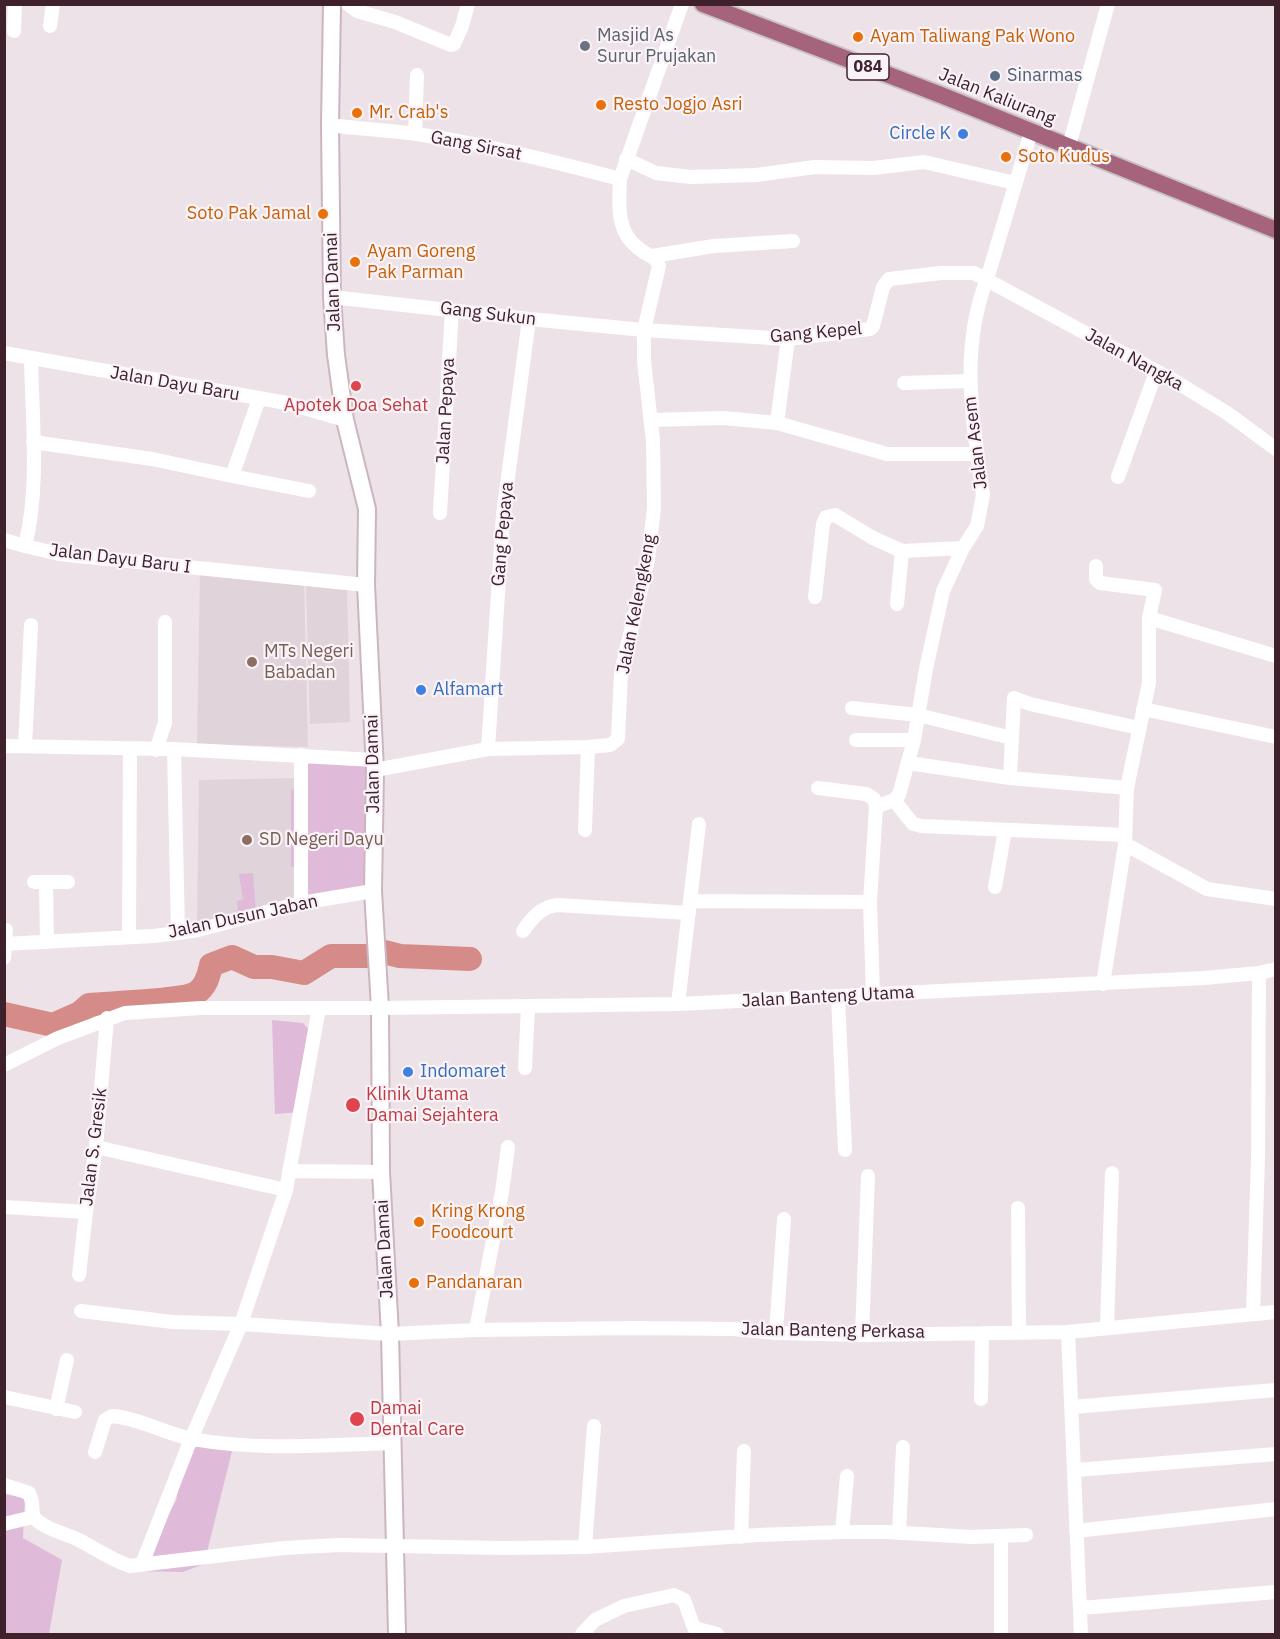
<!DOCTYPE html>
<style>
body{margin:0}
#map{position:relative;width:1280px;height:1639px;overflow:hidden;background:#ede2e8;font-family:"IBM Plex Sans",sans-serif}
canvas{display:block}
.frame{position:absolute;inset:0;border:6px solid #3f212c;pointer-events:none}
</style>
<div id="map">
<canvas width="1280" height="1639"></canvas>
<div class="frame"></div>
</div>
<script>
const c = document.querySelector('canvas').getContext('2d');
c.lineJoin = 'round';
function fillPath(path, color) { c.fillStyle = color; c.fill(path, 'evenodd'); }
function strokePath(path, color, width, dash) { c.strokeStyle = color; c.lineWidth = width; c.lineCap = dash ? 'butt' : 'round'; c.setLineDash(dash || []); c.stroke(path); }
function drawText(font, color, halo, rows, align = 'center') {
  c.font = font + ' "IBM Plex Sans",sans-serif'; c.lineWidth = 4.5; c.setLineDash([]); c.textBaseline = 'middle'; c.strokeStyle = halo; c.fillStyle = color; for (const [text, x, y, turn = 0] of rows) {
    c.save(); c.translate(x, y); c.rotate((+turn || 0) * Math.PI / 180); c.textAlign = isNaN(turn) ? turn : align; if (halo) c.strokeText(text, 0, 0); c.fillText(text, 0, 0); c.restore();
  }
}
fillPath(new Path2D(`
 M200 571 304 581 308 747 197 744Z
 M306 583 347 584 350 722 310 724Z
 M296 778V899L197 924 199 780Z`), '#e1d3da');
fillPath(new Path2D(`
 M302 755 373 762 369 892 302 901Z
 M300 788V868L291 867V790Z
 M253 873 256 911 238 915 237 901 243 900 239 874Z
 M272 1020 303 1023 313 1034 300 1112 275 1114Z
 M188 1447H233L204 1564 183 1572 135 1571 176 1501Z
 M4 1494 25 1498 23 1538 62 1560 49 1634H5Z`), '#dfbad9');
strokePath(new Path2D(`
 M384 952 400 956 470 959
 M4 1014 53 1025 80 1013 89 1005C109 1003 183 1001 196 993 206 987 209 975 211 965L232 957 254 967H272L304 973 331 956H369`), '#d58b87', 24);
const secondary = new Path2D(`
 M332 4 330 125 332 297 336 355 345 420 367 509 366 585 375 770 373 891 380 1008 381 1172 390 1334 397 1634`);
const primary = new Path2D(`
 M703 4 941 95 1276 230`);
strokePath(secondary, '#cdb5c0', 20);
strokePath(primary, '#c9c1c4', 20);
strokePath(new Path2D(`
 M348 4 357 11 395 22 451 45 454 44 462 26 468 4
 M50 26 53 4
 M14 31 15 4
 M330 125C359 129 388 130 417 134 486 145 553 161 620 179
 M415 134 417 75
 M1069 146 1108 4
 M626 159 656 173 691 177 756 175 815 167 873 168 924 162 1015 183
 M652 256 714 246 793 241
 M332 297 529 319 644 330 788 339 870 329 873 326 883 287 889 279 941 273H974L1178 383 1227 413 1276 449
 M4 353 287 403 345 420
 M31 358C32 419 40 487 25 546L59 554 366 585
 M904 383 969 381
 M651 420 724 418 777 423 887 454H977
 M777 423 788 339
 M33 442 152 459 232 476 259 399
 M232 476 309 491
 M1118 477 1156 372
 M440 513 452 310
 M4 540 25 546
 M1096 566V579L1100 583 1155 590 1149 618V683L1127 788 1125 844 1103 984
 M815 597 823 524 826 517 835 515 873 538 902 551 963 548
 M897 604 902 551
 M1149 618 1276 656
 M852 708 918 715 1012 738
 M1143 709 1276 737
 M856 740H914
 M4 746 174 749 374 760
 M25 746 31 625
 M174 749 178 933
 M488 749 503 515 529 319
 M156 750 165 723V622
 M908 763 1010 778 1127 788
 M375 770 488 749 588 747 610 745 618 739 621 672 648 560 654 508 653 441 644 361V330L659 266 657 261C651 255 643 253 637 247 616 231 619 203 620 179L682 4
 M1010 778 1014 698 1030 704 1139 728
 M818 788 866 794 874 799 876 807 870 902 873 994
 M894 800 913 824 922 826 1125 835
 M876 807 894 800 899 795 914 740 926 669 943 591 963 548 977 526 983 495C973 422 959 350 987 279L1031 132
 M585 830 588 747
 M1125 844 1207 889 1276 899
 M34 882H68
 M46 882 47 942
 M995 887 1005 830
 M690 901 870 902
 M301 903V755
 M523 931C532 918 541 907 557 905L689 913
 M129 937 130 748
 M4 944 153 936 178 933 198 930 301 903 373 891
 M4 958 6 930
 M838 997 845 1150
 M678 1004 699 824
 M4 1065 58 1038 125 1013 201 1008H380L678 1004 1204 978 1259 973 1276 969
 M525 1068 528 1007
 M96 1147 286 1190
 M289 1171 381 1172
 M4 1207 86 1212
 M1018 1208 1019 1332
 M79 1275 86 1212 96 1147 107 1018
 M81 1311 173 1322 241 1324 390 1334 476 1330 634 1328 733 1329 776 1333 862 1335 1068 1332 1276 1312
 M1253 1314 1258 1157 1259 973
 M1107 1328 1112 1173
 M476 1330 502 1192 508 1147
 M1068 1332 1081 1634
 M776 1333 784 1219
 M862 1335 868 1176
 M4 1397 75 1412
 M981 1399 982 1333
 M1072 1407 1276 1390
 M56 1409 67 1360
 M95 1452 105 1420 112 1416C139 1418 166 1434 192 1439 258 1451 326 1445 392 1443
 M1076 1470 1276 1454
 M4 1485 29 1493 32 1502 33 1517C45 1529 64 1533 79 1540 96 1549 112 1560 130 1566L284 1548 339 1545 503 1548 585 1547 758 1535 842 1532H887L972 1537 1026 1535
 M4 1524 33 1517
 M1076 1531 1276 1509
 M842 1532 847 1476
 M899 1533 903 1447
 M741 1537 744 1451
 M585 1547 594 1426
 M142 1564 191 1439 241 1324 286 1190 319 1008
 M1081 1608 1276 1592
 M582 1634 595 1620 624 1606 674 1595 684 1600 694 1628 717 1634
 M1001 1634V1536`), '#fff', 14);
strokePath(secondary, '#fff', 16);
strokePath(primary, '#a5647b', 16);
for (const [x, y, r, color] of [
 [858,37,6,"#e8710a"],
 [585,46,6,"#6b7280"],
 [995,76,6,"#5c6f8a"],
 [601,105,6,"#e8710a"],
 [357,113,6,"#e8710a"],
 [963,134,6,"#3f7fe0"],
 [1006,157,6,"#e8710a"],
 [323,214,6,"#e8710a"],
 [355,262,6,"#e8710a"],
 [356,386,6,"#e0444e"],
 [252,662,6,"#8d6e63"],
 [421,690,6,"#3f7fe0"],
 [247,840,6,"#8d6e63"],
 [408,1072,6,"#3f7fe0"],
 [353,1105,8,"#e0444e"],
 [419,1222,6,"#e8710a"],
 [414,1283,6,"#e8710a"],
 [357,1419,8,"#e0444e"]
]) { const dot = new Path2D(); dot.arc(x, y, r, 0, 2 * Math.PI); c.fillStyle = color; c.fill(dot); strokePath(dot, '#f9f3f7', 2); }
for (const [x, y, w] of [
 [868,67,42]
]) { const box = new Path2D(); box.roundRect(x - w / 2, y - 13, w, 26, 4.5); c.fillStyle = '#f9f3f7'; c.fill(box); strokePath(box, '#3f212c', 1.5); }
drawText('bold 16px', '#3f212c', null, [
 ["084",868,67]
]);
drawText('18px', '#5b616d', '#f9f3f7', [
 ["Masjid As",597,36],
 ["Surur Prujakan",597,57]
], 'left');
drawText('18px', '#c56008', '#f9f3f7', [
 ["Ayam Taliwang Pak Wono",870,37],
 ["Resto Jogjo Asri",613,105],
 ["Mr. Crab's",369,113],
 ["Soto Kudus",1018,157],
 ["Soto Pak Jamal",311,214,"right"],
 ["Ayam Goreng",367,252],
 ["Pak Parman",367,273],
 ["Kring Krong",431,1212],
 ["Foodcourt",431,1233],
 ["Pandanaran",426,1283]
], 'left');
drawText('18px', '#4e5e75', '#f9f3f7', [
 ["Sinarmas",1007,76]
], 'left');
drawText('18px', '#3f212c', '#f9f3f7', [
 ["Jalan Kaliurang",997,97,22],
 ["Gang Sirsat",476,146,11],
 ["Jalan Damai",333,282,-92],
 ["Gang Sukun",488,314,7],
 ["Gang Kepel",816,333,-5],
 ["Jalan Nangka",1134,360,29],
 ["Jalan Dayu Baru",175,384,10],
 ["Jalan Pepaya",446,411,-87],
 ["Jalan Asem",976,443,-97],
 ["Gang Pepaya",503,534,-85],
 ["Jalan Dayu Baru I",120,559,7],
 ["Jalan Kelengkeng",637,604,-79],
 ["Jalan Damai",373,764,-91],
 ["Jalan Dusun Jaban",243,917,-12],
 ["Jalan Banteng Utama",828,997,-3],
 ["Jalan S. Gresik",94,1147,-83],
 ["Jalan Damai",385,1249,-93],
 ["Jalan Banteng Perkasa",833,1331,1]
]);
drawText('18px', '#366cbe', '#f9f3f7', [
 ["Circle K",951,134,"right"],
 ["Alfamart",433,690],
 ["Indomaret",420,1072]
], 'left');
drawText('18px', '#be3a42', '#f9f3f7', [
 ["Apotek Doa Sehat",356,406,"center"],
 ["Klinik Utama",366,1095],
 ["Damai Sejahtera",366,1116],
 ["Damai",370,1409],
 ["Dental Care",370,1430]
], 'left');
drawText('18px', '#785e54', '#f9f3f7', [
 ["MTs Negeri",264,652],
 ["Babadan",264,673],
 ["SD Negeri Dayu",259,840]
], 'left');
</script>
